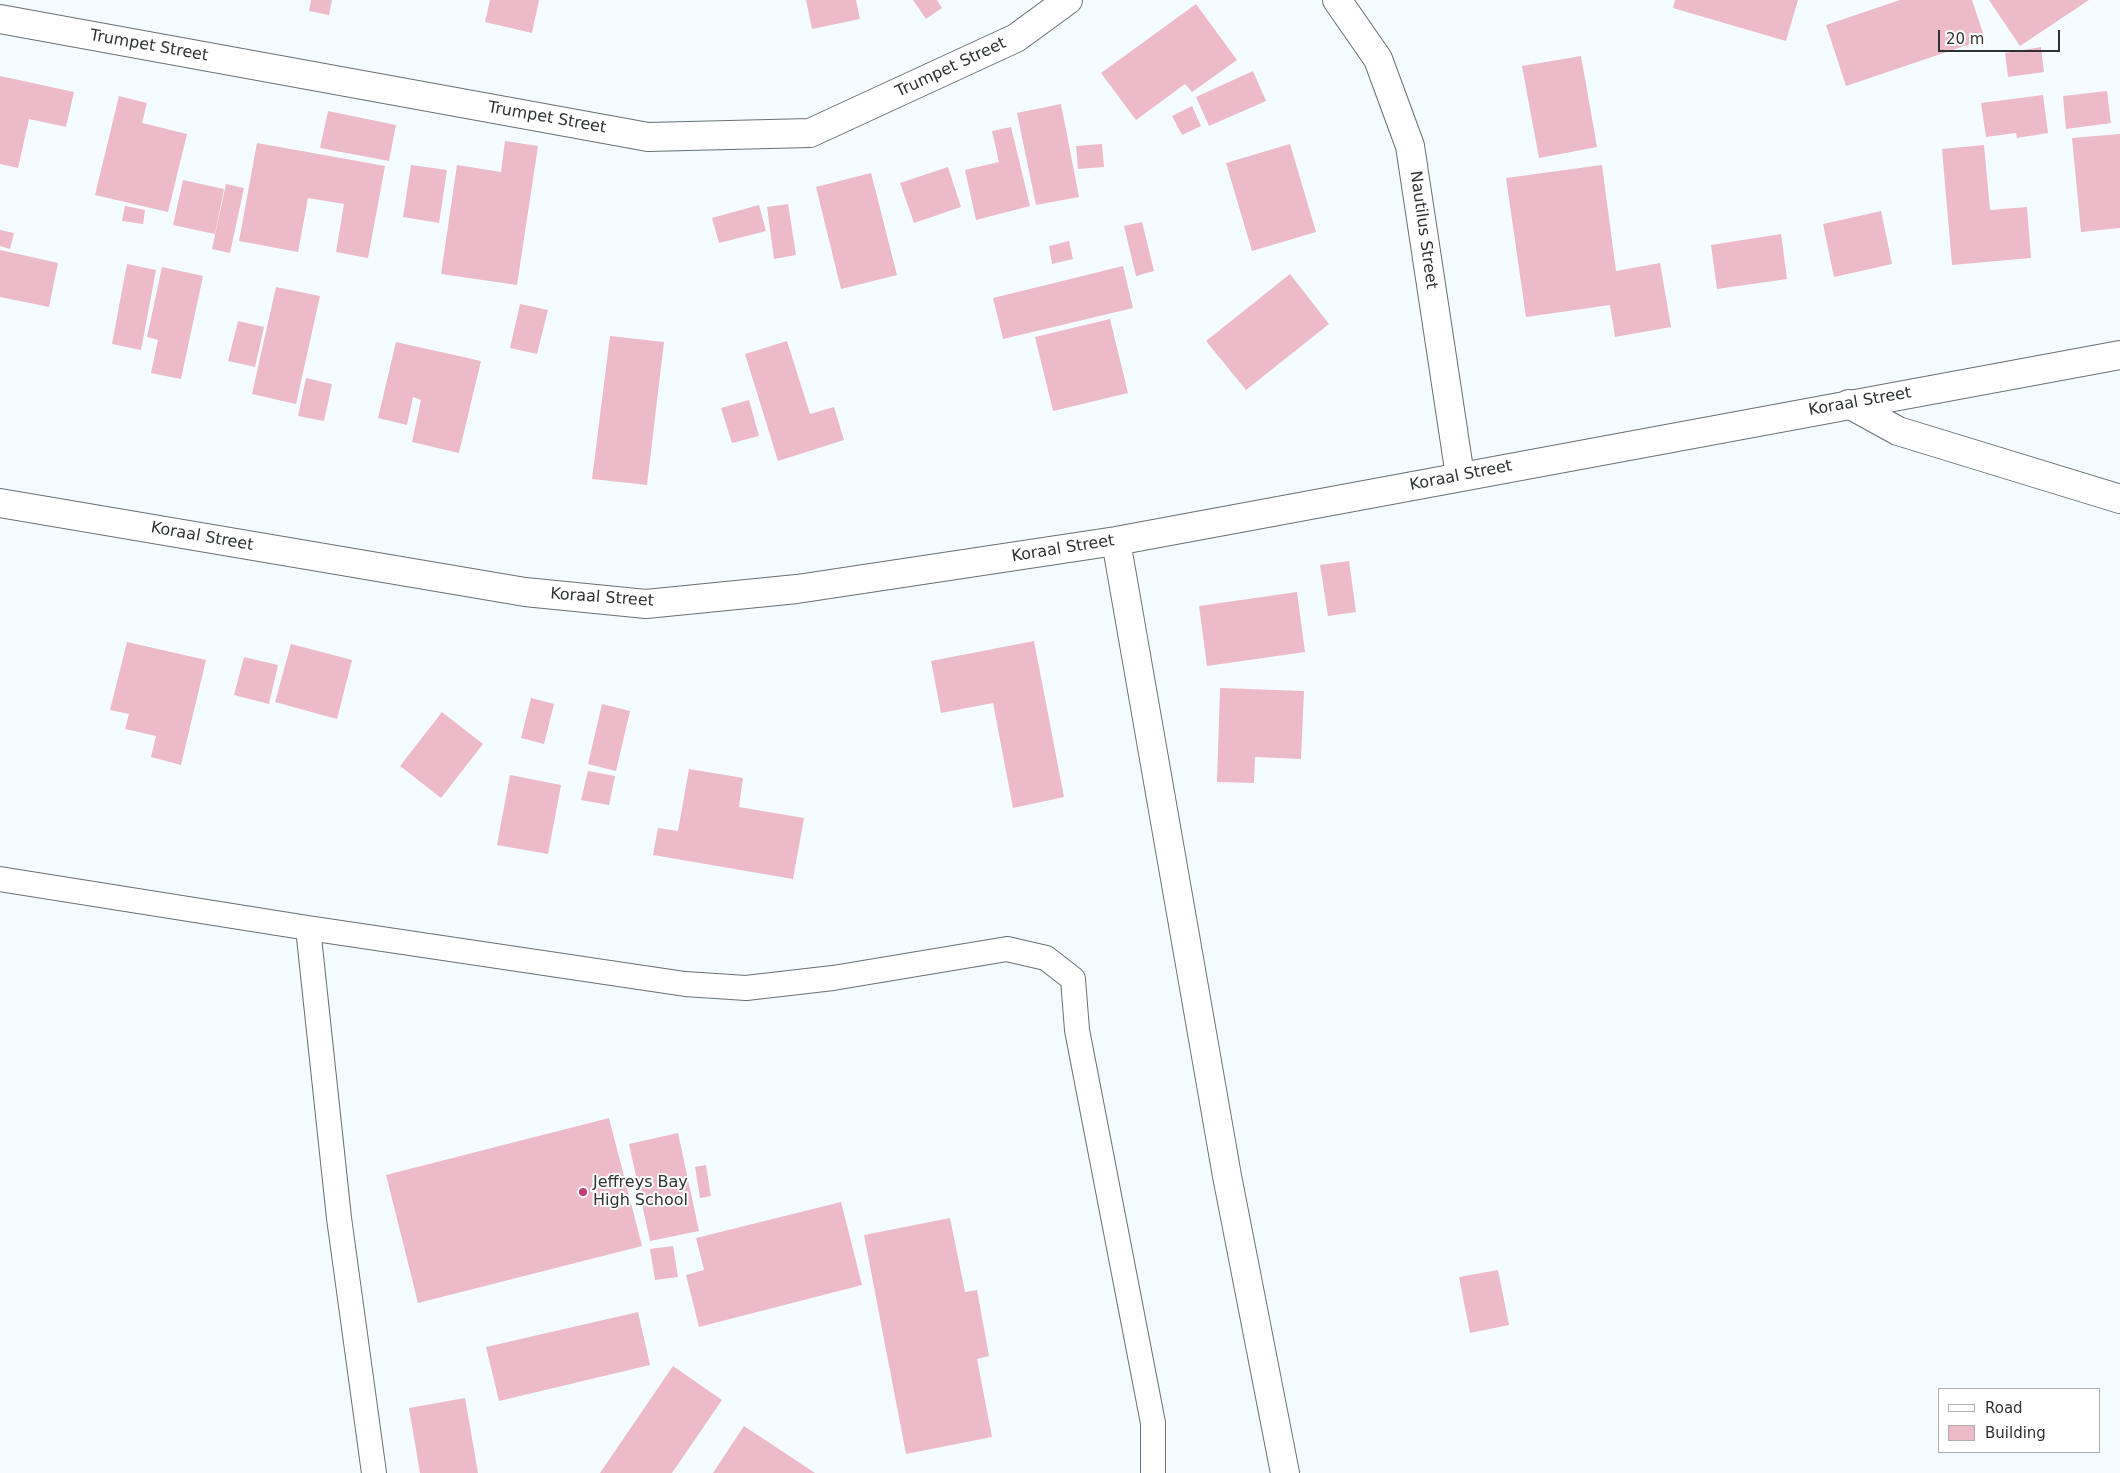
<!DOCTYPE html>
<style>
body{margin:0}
#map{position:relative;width:2120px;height:1473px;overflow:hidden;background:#f4fcff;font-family:"DejaVu Sans",sans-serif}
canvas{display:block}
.legend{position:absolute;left:1938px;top:1388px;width:162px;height:65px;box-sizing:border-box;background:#fff;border:1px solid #acadad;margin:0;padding:6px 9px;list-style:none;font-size:15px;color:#2f3233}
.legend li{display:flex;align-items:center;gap:10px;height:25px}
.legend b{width:25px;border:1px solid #acadad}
.scale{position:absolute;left:1938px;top:30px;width:122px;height:22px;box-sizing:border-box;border:2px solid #2f3233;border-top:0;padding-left:6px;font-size:15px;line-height:18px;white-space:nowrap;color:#2f3233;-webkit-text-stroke:4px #fff;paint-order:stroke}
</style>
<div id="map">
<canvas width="2120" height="1473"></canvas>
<ul class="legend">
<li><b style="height:6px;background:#fff"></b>Road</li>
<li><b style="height:14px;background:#ecbac8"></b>Building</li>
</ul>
<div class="scale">20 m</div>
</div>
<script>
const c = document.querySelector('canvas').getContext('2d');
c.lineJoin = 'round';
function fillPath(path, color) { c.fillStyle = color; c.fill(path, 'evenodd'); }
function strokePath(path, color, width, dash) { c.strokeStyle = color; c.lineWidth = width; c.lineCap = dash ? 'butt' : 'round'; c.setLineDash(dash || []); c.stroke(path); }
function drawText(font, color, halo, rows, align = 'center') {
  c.font = font + ' "DejaVu Sans",sans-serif'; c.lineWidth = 4; c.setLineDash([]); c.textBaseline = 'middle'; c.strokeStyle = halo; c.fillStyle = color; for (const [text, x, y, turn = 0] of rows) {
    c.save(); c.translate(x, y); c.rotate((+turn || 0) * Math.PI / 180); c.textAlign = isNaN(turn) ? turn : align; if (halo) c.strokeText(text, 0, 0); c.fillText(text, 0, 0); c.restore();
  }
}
fillPath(new Path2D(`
 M311 0H332L329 15 309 11Z
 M490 0H539L532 33 485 22Z
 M806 0H856L860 19 812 29Z
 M913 0H937L942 8 926 19Z
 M1675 0H1798L1786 41 1673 8Z
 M1900 0H1972L1985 39 1846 86 1826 25Z
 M1989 0H2089L2020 46Z
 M1196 4 1237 60 1192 92 1185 84 1136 120 1101 73Z
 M2041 47 2044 72 2008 77 2005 53Z
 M1581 56 1597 147 1539 158 1522 66Z
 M1253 71 1266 101 1209 126 1196 97Z
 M0 76 74 92 66 127 29 119 18 168 0 164Z
 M2107 91 2111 123 2066 129 2063 96Z
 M2043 95 2048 133 2017 138 2016 133 1986 137 1981 103Z
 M119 96 147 103 142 123 187 134 168 212 95 195Z
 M1061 104 1079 197 1036 205 1017 113Z
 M1192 106 1201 126 1182 135 1172 116Z
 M328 111 396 125 389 161 320 148Z
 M1011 127 1030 206 976 220 965 170 999 162 992 131Z
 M2120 134V228L2081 232 2072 138Z
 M505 141 538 146 517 285 441 274 457 165 501 172Z
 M257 143 385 166 368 258 336 252 344 204 308 198 298 252 239 241Z
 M1102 144 1104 167 1078 169 1076 146Z
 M1290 144 1316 232 1252 251 1226 163Z
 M1984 145 1990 210 2027 207 2031 258 1952 265 1942 149Z
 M411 165 447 170 439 223 403 217Z
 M1602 165 1616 271 1660 263 1671 327 1615 337 1610 305 1526 317 1506 178Z
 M948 167 961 207 914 223 900 183Z
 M871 173 897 275 841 289 816 187Z
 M183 180 224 189 215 234 173 225Z
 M226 184 244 188 230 253 212 249Z
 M788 204 796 255 774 259 767 207Z
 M759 205 766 231 719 243 712 218Z
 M125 206 145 210 143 224 122 221Z
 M1881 211 1892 264 1834 277 1823 224Z
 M1142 222 1154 271 1136 276 1124 226Z
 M0 230 14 233 10 249 0 246Z
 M1781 234 1787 279 1717 289 1711 245Z
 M1069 241 1073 259 1052 264 1049 246Z
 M0 250 58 263 49 307 0 297Z
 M127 264 156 270 141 350 112 344Z
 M1123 266 1133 308 1003 339 993 298Z
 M162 267 203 276 181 379 151 373 158 340 147 337Z
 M1290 274 1329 324 1246 390 1206 341Z
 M276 287 320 296 296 404 252 394Z
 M520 304 548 310 537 354 510 348Z
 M1110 319 1128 393 1053 411 1035 337Z
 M238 321 264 327 255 367 228 361Z
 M610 336 664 342 647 485 592 479Z
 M787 341 810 414 834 407 844 440 778 461 745 354Z
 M396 342 481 361 459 453 412 442 421 400 413 397 407 425 378 418Z
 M306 378 332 384 324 421 298 416Z
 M749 400 759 436 732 443 721 408Z
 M1349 561 1356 612 1328 616 1320 565Z
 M1297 592 1305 652 1207 666 1199 606Z
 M1034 641 1064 797 1013 808 993 703 941 713 931 661Z
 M127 642 206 660 181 765 151 757 156 736 125 729 129 714 110 710Z
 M291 644 352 660 337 719 275 702Z
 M244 657 278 665 269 704 234 695Z
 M1220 688 1304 691 1301 759 1255 757 1254 783 1217 782Z
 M531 698 554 704 544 744 521 738Z
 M602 704 630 711 616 771 588 764Z
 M442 712 483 744 441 798 400 766Z
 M689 769 743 778 739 807 804 818 793 879 653 855 658 828 678 831Z
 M588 771 615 776 609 805 581 800Z
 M510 775 561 785 548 854 497 845Z
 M609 1118 642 1246 418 1303 386 1175Z
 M678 1133 699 1231 650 1241 629 1144Z
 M706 1165 711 1196 700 1198 695 1167Z
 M841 1202 862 1285 699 1327 686 1275 704 1270 696 1238Z
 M950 1218 965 1292 977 1290 989 1356 977 1359 992 1437 906 1454 864 1235Z
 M673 1246 678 1277 655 1280 650 1249Z
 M1498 1270 1509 1325 1470 1333 1459 1277Z
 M638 1312 650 1365 499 1401 486 1347Z
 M673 1366 722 1400 672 1473H600Z
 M465 1398 478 1473H420L409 1408Z
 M744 1426 815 1473H713Z`), '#ecbac8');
const lane = new Path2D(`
 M0 879 308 928 685 984 746 988 833 978 1007 949 1046 958 1073 979 1077 1030 1153 1423V1473
 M308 928 339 1218 374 1473`);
const street = new Path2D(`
 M1337 0 1378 59 1410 146 1460 476
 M0 19 648 137 810 133 1016 38 1068 0
 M1849 404 1898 431 2120 499`);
const secondary = new Path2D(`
 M0 503 525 592 646 604 797 589 1116 541 2120 355
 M1116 541 1227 1176 1285 1473`);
strokePath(lane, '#696f72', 26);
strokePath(street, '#696f72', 30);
strokePath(secondary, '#696f72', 30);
strokePath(lane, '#fff', 24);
strokePath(street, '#fff', 28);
strokePath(secondary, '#fff', 28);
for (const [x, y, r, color] of [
 [583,1192,5,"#c43a72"]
]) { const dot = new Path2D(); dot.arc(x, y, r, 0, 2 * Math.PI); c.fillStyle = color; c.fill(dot); strokePath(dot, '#fff', 2); }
drawText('16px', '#2f3233', '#fff', [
 ["Trumpet Street",149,46,10],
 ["Trumpet Street",951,68,-25],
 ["Trumpet Street",547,118,10],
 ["Nautilus Street",1423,230,82],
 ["Koraal Street",1860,402,-10],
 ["Koraal Street",1461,476,-11],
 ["Koraal Street",202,537,10],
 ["Koraal Street",1063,549,-9],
 ["Koraal Street",602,598,4]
]);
drawText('16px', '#2f3233', '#fff', [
 ["Jeffreys Bay",593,1183],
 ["High School",593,1201]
], 'left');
</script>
